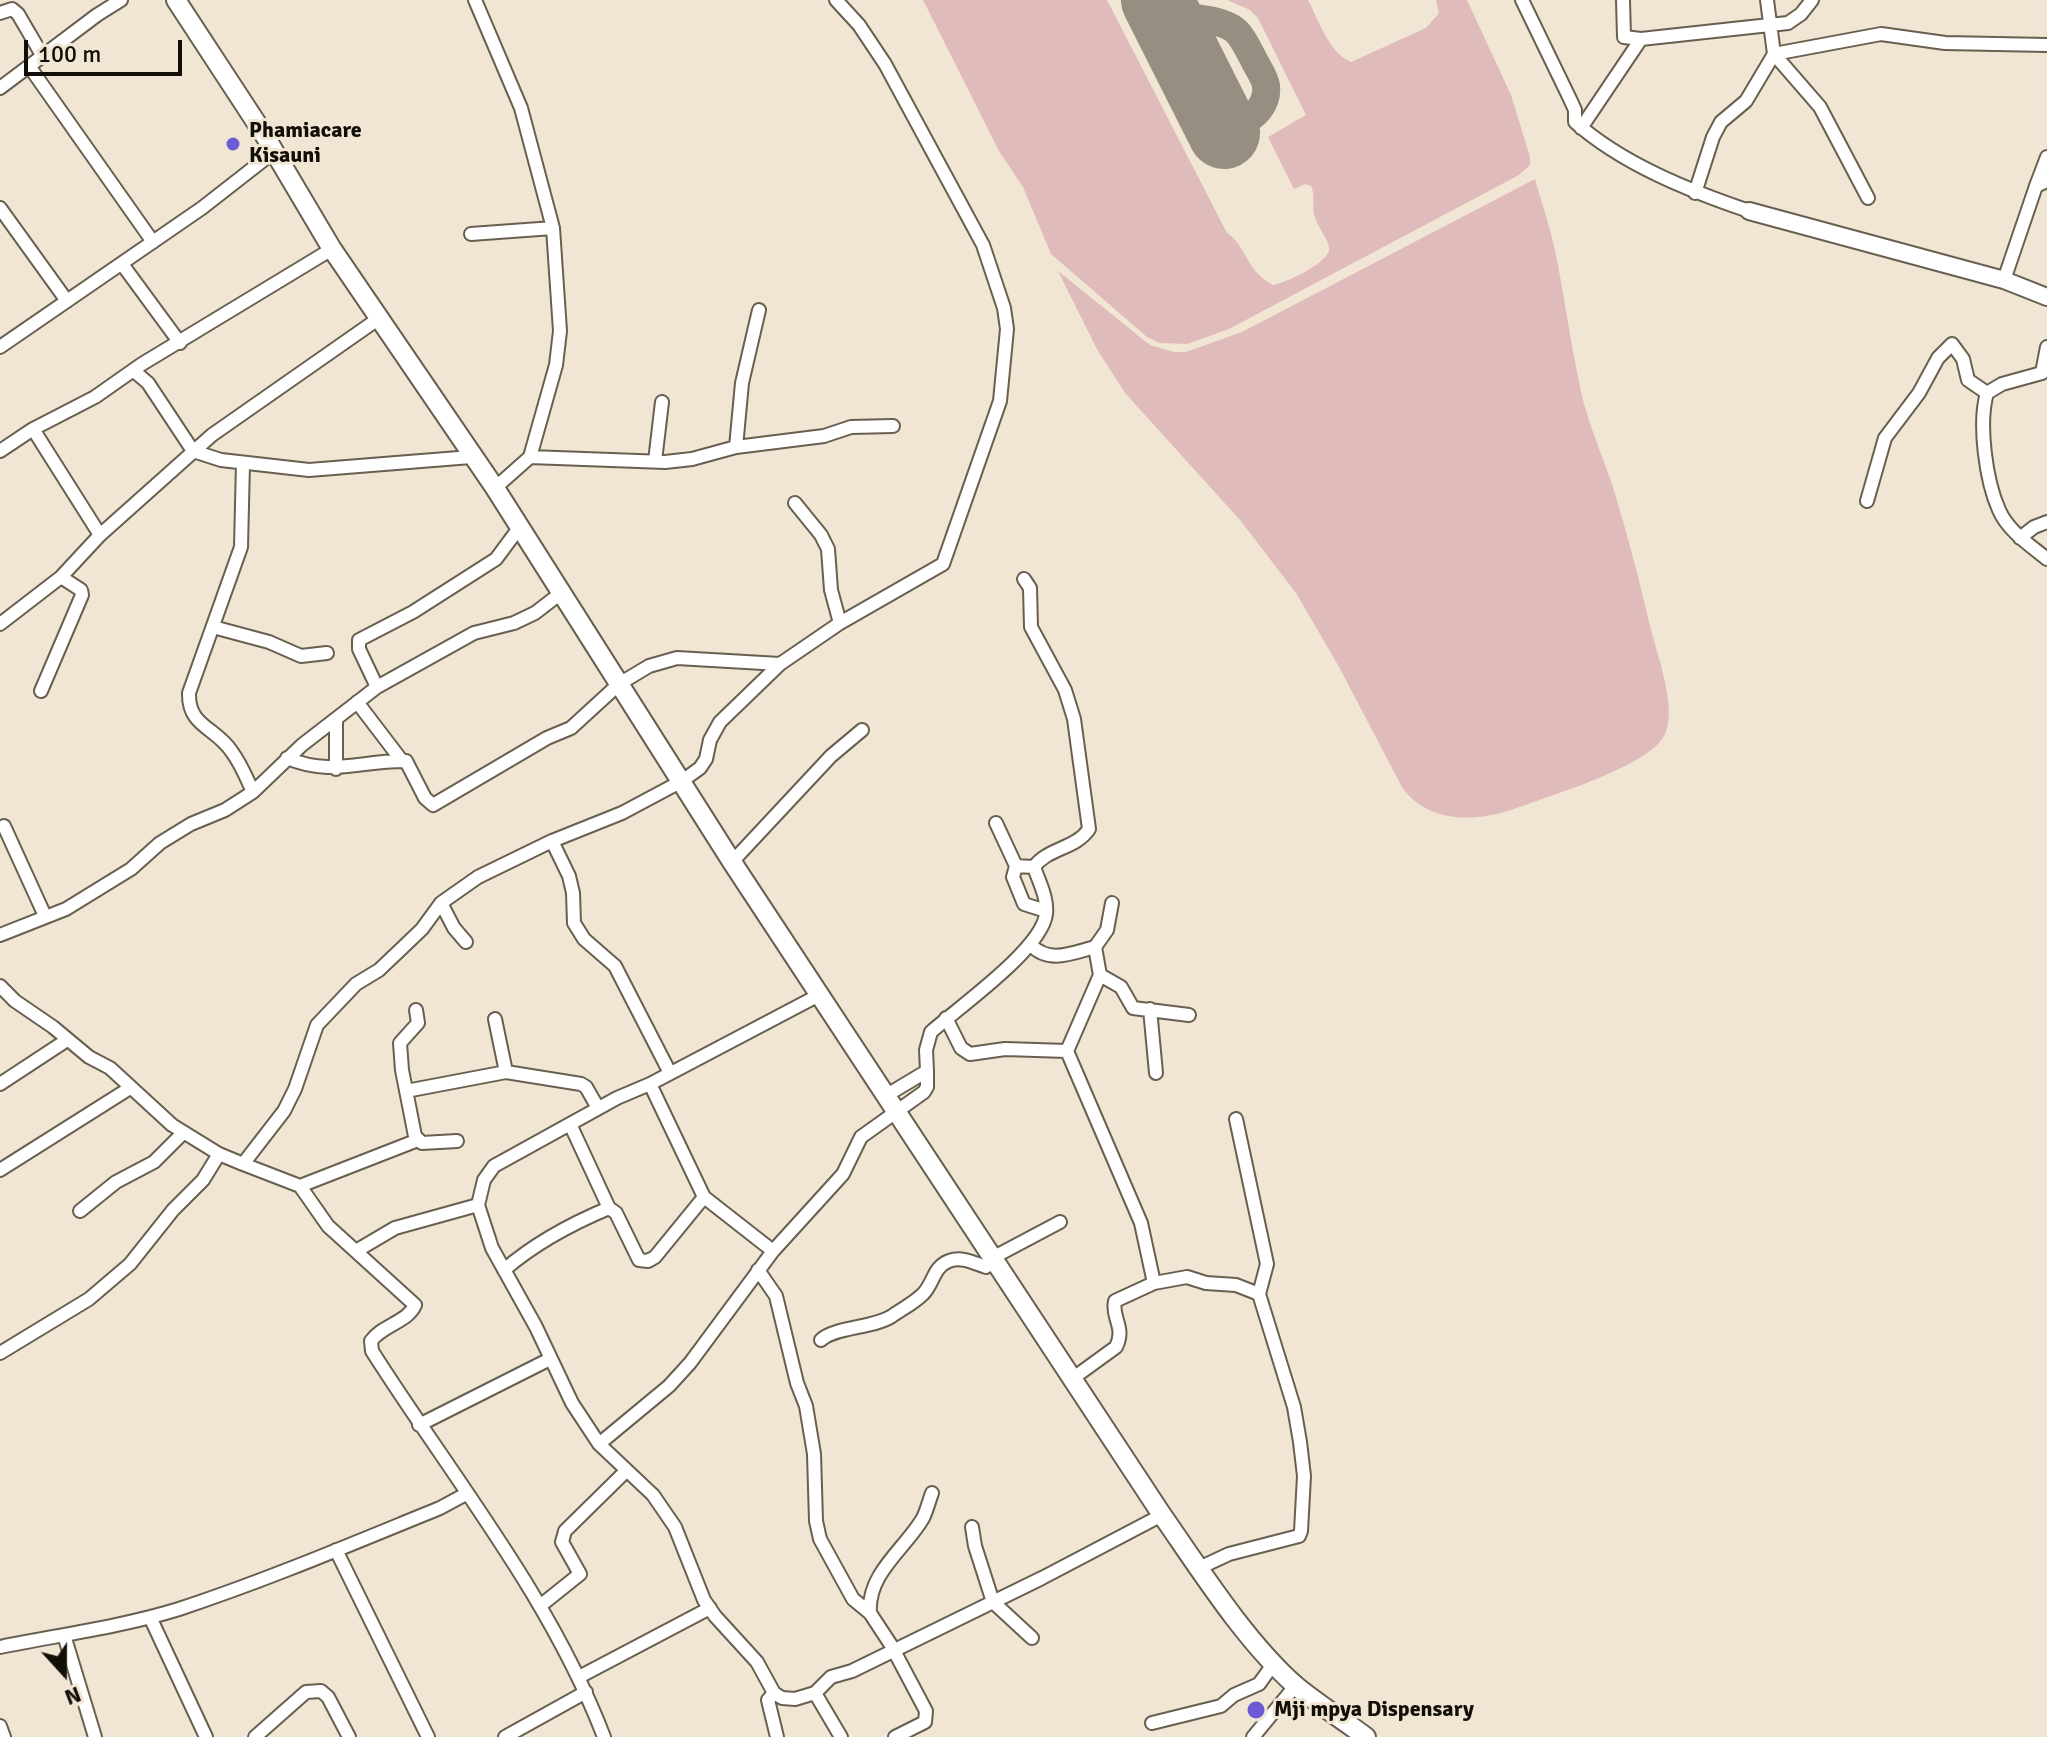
<!DOCTYPE html>
<style>
body{margin:0}
#map{position:relative;width:2047px;height:1737px;overflow:hidden;background:#f1e6d3;font-family:Signika,sans-serif}
canvas{display:block}
.north{position:absolute;left:24px;top:1633px;width:80px;height:80px;-webkit-text-stroke:6px #f1e6d3;paint-order:stroke;rotate:159deg;font-size:22px;font-weight:700;line-height:32px;text-align:center;color:#120f09}
.north::after{content:'';display:block;margin:auto;width:28px;height:36px;background:#120f09;clip-path:polygon(50% 0,100% 100%,50% 72%,0 100%)}
.scale{position:absolute;left:24px;top:40px;width:158px;height:36px;box-sizing:border-box;border:4px solid #120f09;border-top:0;padding-left:10px;font-size:24px;line-height:28px;white-space:nowrap;color:#120f09;-webkit-text-stroke:6px #f1e6d3;paint-order:stroke}
</style>
<div id="map">
<canvas width="2047" height="1737"></canvas>
<div class="north">N</div>
<div class="scale">100 m</div>
</div>
<script>
const c = document.querySelector('canvas').getContext('2d');
c.lineJoin = 'round';
function fillPath(path, color) { c.fillStyle = color; c.fill(path, 'evenodd'); }
function strokePath(path, color, width, dash) { c.strokeStyle = color; c.lineWidth = width; c.lineCap = dash ? 'butt' : 'round'; c.setLineDash(dash || []); c.stroke(path); }
function drawText(font, color, halo, rows, align = 'center') {
  c.font = font + ' Signika,sans-serif'; c.lineWidth = 6; c.setLineDash([]); c.textBaseline = 'middle'; c.strokeStyle = halo; c.fillStyle = color; for (const [text, x, y, turn = 0] of rows) {
    c.save(); c.translate(x, y); c.rotate((+turn || 0) * Math.PI / 180); c.textAlign = isNaN(turn) ? turn : align; if (halo) c.strokeText(text, 0, 0); c.fillText(text, 0, 0); c.restore();
  }
}
fillPath(new Path2D(`
 M923 0H1107L1227 233C1247 246 1245 270 1273 285 1286 283 1333 261 1329 247 1327 237 1318 228 1315 217 1311 206 1316 196 1311 186L1305 184 1294 189 1268 137 1306 115 1258 18 1250 10 1227 0H1308C1319 21 1329 53 1351 62L1426 28 1439 13 1436 0H1467L1511 95 1530 157V165L1519 175 1229 329 1187 344 1160 343 1147 337 1051 254 1023 187 999 151Z
 M1535 179C1542 204 1551 230 1556 255 1566 305 1572 355 1584 404 1591 429 1601 453 1610 478 1626 528 1639 579 1651 630 1658 657 1678 711 1664 736 1647 767 1549 796 1514 809 1476 822 1431 824 1403 789L1338 665 1296 593 1240 520 1125 393 1098 351 1058 271 1150 345 1174 352H1186L1242 332Z`), '#e0bbbb');
strokePath(new Path2D(`
 M1165 15C1185 18 1214 17 1232 28 1241 33 1248 49 1253 58 1257 67 1265 77 1266 86 1270 121 1215 141 1194 116 1183 101 1192 84 1191 68`), '#968e80', 28);
strokePath(new Path2D(`
 M1157 0 1224 133`), '#968e80', 72);
const minor = new Path2D(`
 M475 0 521 108 553 228 560 331 556 365 530 457 495 488
 M1522 0 1570 99 1575 110V122C1622 164 1690 191 1749 211
 M1623 0 1624 37 1641 39 1788 23 1801 14 1812 0
 M1767 0 1774 54 1820 107 1868 198
 M0 13 12 9 18 14 42 55
 M1774 54 1881 34 1945 43 2047 45
 M29 66 153 242
 M0 88 97 15 121 0
 M1581 128 1641 39
 M2036 186 2047 157
 M1695 193 1713 137 1721 122 1746 101 1774 54
 M0 208 67 301
 M471 234 553 228
 M122 264 180 343
 M2004 280 2036 186 2047 181
 M759 310 742 383 736 447 824 436 851 427 893 426
 M0 347 202 208 275 151
 M2047 347 2042 373 2002 384 1987 393C1978 424 1986 481 1999 510 2008 531 2030 545 2047 559
 M134 371 148 383 193 451 221 460 309 470 471 457
 M33 429 100 535
 M0 451 33 429 95 397 142 364 332 249
 M530 457 665 462 692 459 736 447
 M655 461 662 402
 M243 463 241 547 189 693C188 727 216 727 232 752 241 764 247 779 253 792
 M1867 501 1885 438 1919 393 1938 358 1952 344 1963 359 1968 380 1987 393
 M795 503 821 535 828 549 831 590 840 623
 M2020 538 2034 527 2047 522
 M0 624 61 577 100 535 212 435 378 319
 M213 627 269 642 301 656 327 653
 M377 687 359 649V640L413 612 496 559 519 528
 M41 691 82 595 81 590 61 577
 M357 702 402 761
 M287 758C332 777 362 760 406 761L425 798 433 805 547 738 571 728 619 684 649 666 677 658 780 664
 M336 769V719
 M996 823 1016 866 1034 867
 M4 826 45 916
 M552 841 569 876 573 893 574 923 584 939 615 966 670 1073
 M732 862 831 756 862 730
 M1016 866 1013 877 1024 904 1046 911
 M441 903 454 928 466 942
 M0 935 66 909 131 869 160 843 191 824 225 810 253 792 302 745 377 687 474 633 514 623 535 613 561 593
 M1031 945C1049 964 1072 953 1095 947
 M1100 975 1121 987 1133 1008 1189 1015
 M0 986 15 1001 53 1027 89 1057 110 1068 172 1125 219 1154
 M821 994 650 1084 617 1098 494 1166 484 1180 478 1205 492 1248 536 1327 572 1403 599 1444 653 1495 675 1527 704 1600 715 1616 757 1662 774 1693 782 1698 795 1699 815 1693 831 1677 852 1671 1042 1578 1162 1515
 M1150 1009 1156 1073
 M416 1010 418 1023 400 1043 402 1070 415 1136 422 1143 457 1141
 M946 1018 961 1048 970 1054 1005 1049 1067 1051 1141 1223 1154 1283 1115 1301C1111 1318 1126 1327 1116 1347L1072 1379
 M495 1019 506 1072
 M1067 1051 1100 975 1095 947 1107 930 1112 903
 M0 1084 67 1040
 M650 1084 704 1197
 M406 1091 506 1072 581 1084 586 1087 598 1108
 M887 1095 927 1071 926 1050 931 1032C959 1007 1042 949 1046 914 1048 898 1039 882 1034 867 1047 848 1076 849 1089 829L1074 719 1065 690 1031 627 1030 588 1024 579
 M570 1124 609 1208
 M243 1164 300 1186 328 1226 415 1305C408 1322 382 1325 371 1341L372 1351C452 1477 550 1596 604 1737
 M0 1170 130 1088
 M300 1186 418 1140
 M80 1211 116 1182 154 1162 183 1133
 M356 1251 395 1228 478 1205
 M994 1257 1060 1222
 M504 1270C534 1244 573 1223 609 1208L616 1213 639 1260 648 1261 655 1257 704 1197 773 1251
 M758 1270 776 1296 797 1383 806 1406 814 1454 816 1521 820 1539 853 1599 870 1613 891 1645 926 1711 925 1722 895 1737
 M1154 1283 1187 1277 1206 1283 1236 1285 1259 1294
 M821 1340C834 1327 874 1328 892 1316 902 1309 914 1303 923 1294 934 1283 933 1267 949 1261 962 1256 974 1263 986 1267
 M0 1353 89 1299 130 1264 173 1210 203 1180 219 1154 243 1164 284 1111 295 1089 317 1025 356 984 379 970 399 951 422 929 441 903 478 877 552 841 622 813 682 781 700 768 706 759 710 740 720 722 780 664 840 623 943 564 1000 401 1007 329 1004 308 983 245 885 64 859 25 836 0
 M419 1425 550 1359
 M599 1444 669 1386 690 1363 773 1251 843 1174 861 1137 924 1092 927 1087V1071
 M972 1527 975 1546 993 1602 1032 1638
 M336 1550 428 1737
 M1199 1568 1229 1554 1299 1536 1301 1531 1304 1476 1300 1442 1294 1407 1259 1294 1267 1264 1236 1119
 M540 1606 580 1574 562 1542 565 1531 626 1471
 M870 1613C867 1573 906 1548 923 1518 927 1510 929 1501 932 1493
 M150 1617 206 1737
 M64 1635 95 1737
 M0 1647C59 1635 121 1627 179 1609 267 1580 354 1543 440 1508L466 1494
 M579 1677 710 1608
 M774 1693 768 1700 777 1737
 M815 1693 841 1737
 M1152 1723 1221 1706 1234 1695 1259 1684 1274 1663
 M0 1726 4 1737
 M255 1737 306 1692 321 1691 328 1697 349 1737
 M505 1737 586 1692
 M1253 1737 1296 1685`);
const tertiary = new Path2D(`
 M1749 211 2004 280 2047 297`);
const secondary = new Path2D(`
 M176 0 265 136 332 249 495 488 732 862 1162 1515C1201 1571 1245 1641 1296 1686 1318 1704 1343 1720 1366 1737`);
strokePath(minor, '#695f50', 16);
strokePath(tertiary, '#695f50', 20);
strokePath(secondary, '#695f50', 22);
strokePath(minor, '#fff', 12);
strokePath(tertiary, '#fff', 16);
strokePath(secondary, '#fff', 18);
for (const [x, y, r, color] of [
 [233,144,8,"#6d5bd5"],
 [1256,1710,10,"#6d5bd5"]
]) { const dot = new Path2D(); dot.arc(x, y, r, 0, 2 * Math.PI); c.fillStyle = color; c.fill(dot); strokePath(dot, '#f1e6d3', 3); }
drawText('bold 22px', '#120f09', '#f1e6d3', [
 ["Phamiacare",249,131],
 ["Kisauni",249,156],
 ["Mji mpya Dispensary",1274,1710]
], 'left');
</script>
